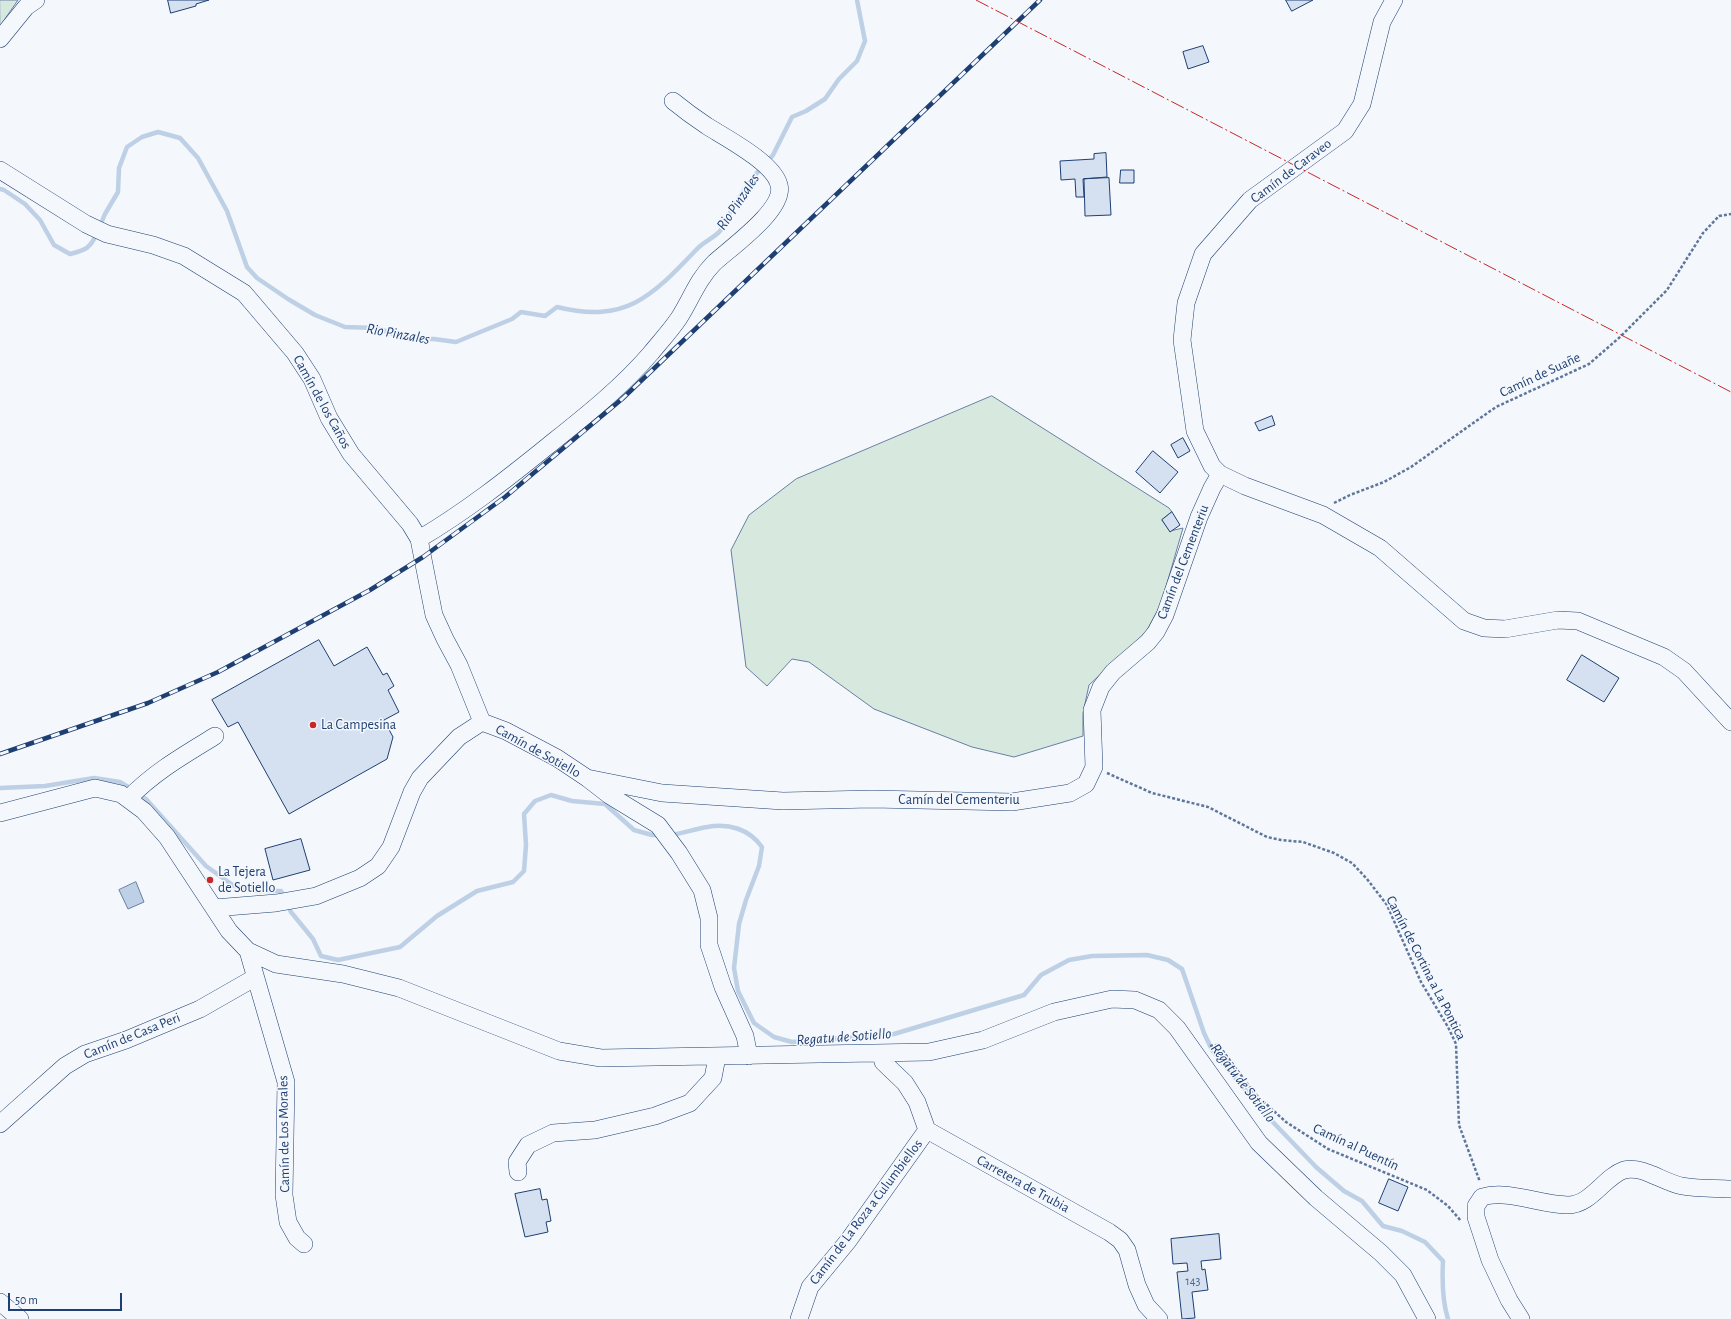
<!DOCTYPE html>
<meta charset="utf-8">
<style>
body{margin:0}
#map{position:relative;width:1731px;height:1319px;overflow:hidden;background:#f4f7fb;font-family:"Alegreya Sans",sans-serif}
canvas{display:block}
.scale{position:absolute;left:8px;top:1293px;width:114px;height:18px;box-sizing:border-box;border:2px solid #1d3f73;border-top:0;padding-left:5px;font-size:12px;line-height:14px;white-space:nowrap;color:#1d3f73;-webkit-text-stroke:3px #f4f7fb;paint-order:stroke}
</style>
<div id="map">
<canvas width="1731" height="1319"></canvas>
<div class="scale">50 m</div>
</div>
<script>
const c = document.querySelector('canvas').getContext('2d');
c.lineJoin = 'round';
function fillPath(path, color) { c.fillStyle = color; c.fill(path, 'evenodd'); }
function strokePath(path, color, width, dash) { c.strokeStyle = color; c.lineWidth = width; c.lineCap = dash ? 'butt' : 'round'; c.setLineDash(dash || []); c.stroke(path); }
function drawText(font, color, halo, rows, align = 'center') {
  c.font = font + ' "Alegreya Sans",sans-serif'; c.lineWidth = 3; c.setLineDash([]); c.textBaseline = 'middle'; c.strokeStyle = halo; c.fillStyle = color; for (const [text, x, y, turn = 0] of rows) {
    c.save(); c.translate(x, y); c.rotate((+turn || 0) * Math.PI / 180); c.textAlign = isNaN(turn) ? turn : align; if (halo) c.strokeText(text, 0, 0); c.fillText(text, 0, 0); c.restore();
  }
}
const green = new Path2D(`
 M0 0H18L0 26Z
 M992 396 1169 508 1172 512 1162 520 1170 531 1183 528 1161 604 1146 632 1089 685 1083 713V736L1014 757 972 747 874 709 809 662 792 659 767 686 746 667 731 550 749 515 796 479Z`);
fillPath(green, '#d7e8df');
strokePath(green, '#687fa3', 1);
const water = new Path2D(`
 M136 882 144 902 128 909 119 890Z`);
fillPath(water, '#bed0e5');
strokePath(water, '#687fa3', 1);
strokePath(new Path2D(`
 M767 162 773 155 792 117 806 111 825 99 839 79 857 61 865 41 857 0
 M0 189 4 190 25 204 40 220 54 245 70 254C85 250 90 249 97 233
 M100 226 105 214 118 192 119 168 127 147 142 137 158 132 180 138 198 158 227 211 247 267 257 278 288 299 315 315 345 327 376 328 409 339H434L456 342 512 319 521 312 545 316 557 307C626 324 652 296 696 250 703 242 714 238 720 231 725 225 728 216 732 209 741 194 750 180 762 167
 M0 788 45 786 94 778 120 782 133 790
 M139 794 146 799 206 866 234 886 257 891H281L284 898
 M670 835C682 834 694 829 707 827 729 823 749 829 762 847L759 866 746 900 739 924 734 968 738 991 754 1023 774 1037 792 1042 894 1034 1024 995 1041 975 1069 960 1092 956 1147 955 1168 960 1182 969 1204 1033 1212 1050 1269 1118 1316 1167 1344 1191 1362 1201 1383 1226 1402 1231 1425 1242 1443 1261C1442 1280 1442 1300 1448 1319
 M287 904 291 912 313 939 321 956 338 960 400 947 437 916 477 891 513 882 524 871 526 845 524 814 535 801 551 795 572 801 605 804 634 830 652 835H660`), '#bed0e5', 4.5);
const building = new Path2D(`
 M168 0H209L196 4V6L171 13Z
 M1286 0H1313L1292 11Z
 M1203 46 1209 62 1188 69 1183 52Z
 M1106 153 1107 177 1083 179 1084 197H1076L1075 179 1061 180 1060 161 1094 159V154Z
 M1121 170H1134V183H1120Z
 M1109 178 1111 215 1085 216 1084 179Z
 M1272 416 1275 425 1259 431 1255 423Z
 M1183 438 1190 451 1178 458 1171 445Z
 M1153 451 1178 472 1160 493 1136 472Z
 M1172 512 1180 525 1170 532 1162 520Z
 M319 640 334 666 367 647 383 675 387 673 394 686 388 690 399 712 384 720 393 737 387 759 289 814 238 722 228 727 212 700Z
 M1582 655 1619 678 1604 702 1567 680Z
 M301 839 310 870 273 880 265 849Z
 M1389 1179 1408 1187 1398 1211 1379 1203Z
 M540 1189 542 1200 547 1199 551 1221 546 1222 548 1232 525 1237 515 1194Z
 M1219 1234 1221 1259 1201 1261 1202 1270 1205 1269 1208 1290 1192 1292 1195 1318 1182 1319 1177 1272 1188 1271 1187 1263 1173 1264 1171 1239Z`);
fillPath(building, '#d5e0f0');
strokePath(building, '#1d3f73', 1);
const minor = new Path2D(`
 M1394 0 1382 22 1362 104 1345 131 1250 200 1203 254 1186 303 1182 340 1195 431 1212 466 1220 474 1245 486 1323 515 1380 548 1464 621 1484 628 1505 629 1558 620 1578 621 1664 657 1684 671 1731 722
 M0 39 26 7 36 0
 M0 170 86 224 107 234 153 245 184 256 244 293 295 353 312 379 329 418 351 454 410 524 419 539 434 615 445 639 459 665 482 722
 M419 539C465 512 507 479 549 445 584 417 621 388 651 353 660 342 671 330 679 318 691 299 698 279 714 263 730 248 786 209 779 185 774 163 726 138 707 126 695 118 684 110 673 101
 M482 722 506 731 557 758 587 778 609 795 658 825 679 853 702 890 709 918V945L723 987 745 1036 749 1056
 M587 778 662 793 783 801 872 799 1012 802 1070 793 1086 784 1094 767 1092 710 1101 687 1113 672 1148 642 1156 632 1165 615 1199 517 1212 488 1220 474
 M128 799C154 772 184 755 215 736
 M0 813 95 788 121 794 144 811 167 837 229 931 248 951 276 964 343 974 399 988 559 1051 601 1058 929 1052 983 1040 1054 1012 1112 999 1135 1000 1159 1010 1177 1028 1259 1143 1316 1198 1381 1253 1403 1275 1427 1319
 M214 908 276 903 316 896 360 878 378 866 391 847 412 792 420 778 459 737 482 722
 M248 951 286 1082 284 1195 288 1222 297 1238 304 1244
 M881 1053 883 1062 905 1083 917 1102 927 1130 1109 1232 1120 1240 1127 1250 1137 1285 1146 1305 1159 1319
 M0 1124 65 1066 85 1054 126 1040 200 1009 249 981 256 979
 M518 1172 517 1162 528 1145 553 1133 595 1130 655 1116 690 1103 713 1078 717 1057
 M0 1302 20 1319
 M799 1319 810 1287 848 1241 927 1130
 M1521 1319 1509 1300 1490 1260 1476 1217V1206L1482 1197C1508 1189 1540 1205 1568 1205 1591 1205 1604 1177 1624 1170 1631 1168 1642 1170 1648 1173 1659 1177 1671 1184 1682 1186 1698 1189 1715 1188 1731 1189`);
strokePath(minor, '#1d3f73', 18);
strokePath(new Path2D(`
 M1334 503 1350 495 1384 482 1411 467 1496 407 1589 364 1620 337 1667 290 1703 233 1719 216 1731 214
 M1107 773 1152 793 1208 807 1267 837 1281 840 1303 842 1334 853 1352 863 1367 879 1387 905 1421 982 1448 1027 1456 1044 1459 1125 1480 1182
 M1210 1046 1217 1045 1220 1047 1255 1094 1286 1122 1328 1149 1427 1190 1448 1206 1461 1221`), '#5e769c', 2.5, [3, 2]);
strokePath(minor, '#f4f7fb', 17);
const rail = new Path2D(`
 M0 754 148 703 218 672 370 590 423 557 505 497 622 399 1040 0`);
strokePath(rail, '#1d3f73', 4.5);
strokePath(rail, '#f4f7fb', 3, [9]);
strokePath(new Path2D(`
 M976 0 1731 392`), '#c62828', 1, [14, 3, 2, 3]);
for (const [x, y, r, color] of [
 [313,725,4,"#c62828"],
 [210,880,4,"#c62828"]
]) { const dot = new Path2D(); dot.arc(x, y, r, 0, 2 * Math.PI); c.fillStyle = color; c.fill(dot); strokePath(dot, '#f4f7fb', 1.5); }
drawText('12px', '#4b6792', null, [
 ["143",1193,1281]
]);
drawText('14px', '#1d3f73', '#f4f7fb', [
 ["Camín de Caraveo",1291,171,-37],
 ["Camín de Suañe",1540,375,-25],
 ["Camín de los Caños",322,402,61],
 ["Camín del Cementeriu",1183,562,-69],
 ["Camín de Sotiello",538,751,29],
 ["Camín del Cementeriu",959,800],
 ["Camín de Cortina a La Pontica",1426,968,63],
 ["Camín de Casa Peri",132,1036,-22],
 ["Camín de Los Morales",284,1134,-91],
 ["Camín al Puentín",1356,1147,25],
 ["Carretera de Trubia",1023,1184,29],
 ["Camín de La Roza a Culumbiellos",866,1212,-53]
]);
drawText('14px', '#1d3f73', '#f4f7fb', [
 ["La Campesina",321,725],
 ["La Tejera",218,872],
 ["de Sotiello",218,888]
], 'left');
drawText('italic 15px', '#1d3f73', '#f4f7fb', [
 ["Rio Pinzales",738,202,-56],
 ["Rio Pinzales",398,334,10],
 ["Regatu de Sotiello",844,1037,-4],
 ["Regatu de Sotiello",1243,1083,52]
]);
</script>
